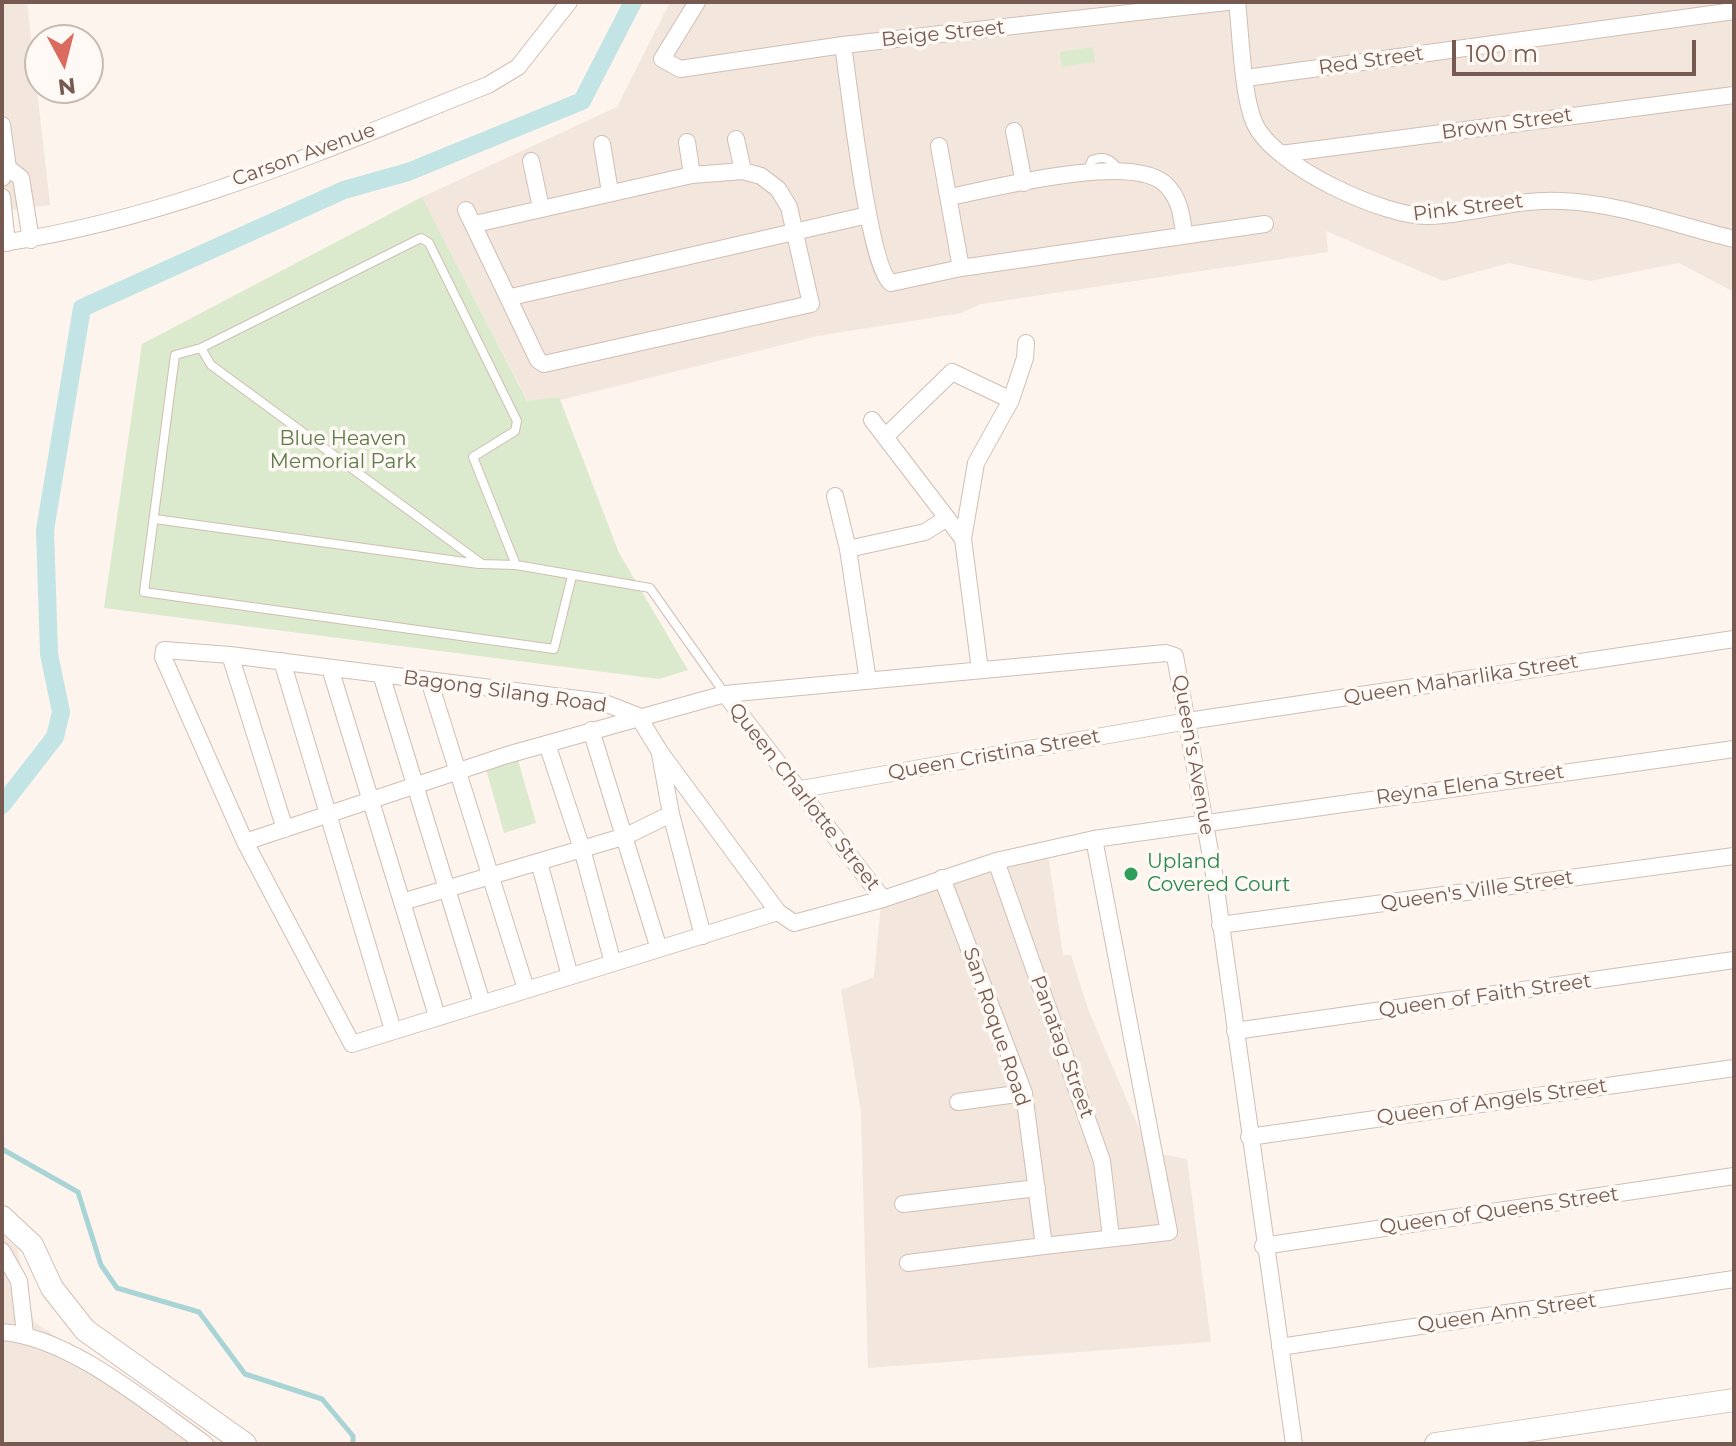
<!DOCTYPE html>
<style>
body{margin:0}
#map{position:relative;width:1736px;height:1446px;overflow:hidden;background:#fcf4ed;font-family:Montserrat,sans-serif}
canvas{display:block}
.frame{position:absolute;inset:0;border:4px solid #765a51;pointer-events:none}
.north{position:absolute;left:24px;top:24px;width:80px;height:80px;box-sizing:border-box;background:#fef9f4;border:2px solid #c8b9b3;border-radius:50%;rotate:173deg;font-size:22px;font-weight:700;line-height:32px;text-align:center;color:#765a51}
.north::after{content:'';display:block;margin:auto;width:28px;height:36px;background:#da6b5e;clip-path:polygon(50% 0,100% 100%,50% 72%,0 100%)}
.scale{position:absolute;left:1452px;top:40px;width:244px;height:36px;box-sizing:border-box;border:4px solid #765a51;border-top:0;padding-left:10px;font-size:24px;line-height:28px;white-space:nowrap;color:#765a51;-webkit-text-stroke:6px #fef9f4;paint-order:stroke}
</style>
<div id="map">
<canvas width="1736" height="1446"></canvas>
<div class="frame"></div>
<div class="north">N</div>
<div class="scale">100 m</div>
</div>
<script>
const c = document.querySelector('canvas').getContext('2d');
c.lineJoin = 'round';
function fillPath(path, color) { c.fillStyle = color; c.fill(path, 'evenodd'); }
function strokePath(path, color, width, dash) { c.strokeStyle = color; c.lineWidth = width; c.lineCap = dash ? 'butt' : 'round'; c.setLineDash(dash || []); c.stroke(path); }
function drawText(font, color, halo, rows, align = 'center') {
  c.font = font + ' Montserrat,sans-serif'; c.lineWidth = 7; c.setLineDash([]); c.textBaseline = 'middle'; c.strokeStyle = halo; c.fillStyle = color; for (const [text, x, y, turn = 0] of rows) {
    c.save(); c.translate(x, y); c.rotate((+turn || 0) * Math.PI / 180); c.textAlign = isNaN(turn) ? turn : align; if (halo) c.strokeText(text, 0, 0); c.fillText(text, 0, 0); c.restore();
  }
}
fillPath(new Path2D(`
 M2 2H27L50 205 2 211Z
 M670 2H1734V292L1679 263 1590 281 1509 263 1443 281 1326 231 1328 252 981 304 961 313 818 336 560 400 559 397 528 402 422 197 617 107Z
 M1048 855 1063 955H1071L1088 1009 1149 1152 1187 1159 1211 1342 868 1368 861 1113 841 990 874 977 881 905Z
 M2 1235 17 1248 34 1322 220 1444H2Z`), '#f3e6dc');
fillPath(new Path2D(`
 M1093 47 1095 62 1062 67 1060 52Z
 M422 197 527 401 559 397 619 553 688 670 659 679 104 608 142 344Z
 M518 760 536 823 504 833 486 769Z`), '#dbe9cc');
strokePath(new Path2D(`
 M2 1149 78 1192 101 1265 117 1288 199 1312 245 1374 322 1399 353 1436V1444`), '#a9d4d5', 5);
strokePath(new Path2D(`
 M2 805 55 737 61 712 49 654 45 530 82 308 344 190 408 172 582 101 633 2`), '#c2e4e4', 18);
const lane = new Path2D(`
 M1087 172 1092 160C1105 155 1110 159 1119 169
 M201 348 211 365 482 564 516 565 650 588 725 694
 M155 519 479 564
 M516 565 473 457 515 431 517 421 429 243 421 238 201 348 175 355 144 592 554 649 572 576`);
const street = new Path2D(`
 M697 2 662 59 680 69 843 45 1227 2
 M1237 2C1241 35 1242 93 1254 122 1272 166 1386 218 1430 216 1475 214 1517 198 1562 201 1619 203 1679 226 1734 239
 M843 45C849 83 868 266 891 283L961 268 1265 224
 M1246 78 1734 11
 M2 125 8 168 2 178
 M1014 131 1024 183
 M736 139 743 171
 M687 142 692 175
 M602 144 610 192
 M939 146 961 268
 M1281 154 1734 95
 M531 161 541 208
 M8 168 21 178 31 240
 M2 197 7 243
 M950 197C995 188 1128 153 1164 183 1179 196 1182 215 1184 234
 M466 210 538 360 544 364 811 304 789 207 778 189 761 176 743 171 692 175 475 224
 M2 243C170 219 331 147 488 85L518 67 569 2
 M511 297 868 215
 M1011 400 1025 358 1026 343
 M872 420 963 539
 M886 436 952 372 1011 400 976 463 963 539 980 670
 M835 496 848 549 868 681
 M848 549 925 532 947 518
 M230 655 285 829
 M282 661 393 1030
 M330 668 437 1016
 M381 674 482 1003
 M429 680 526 989
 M725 694 883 899
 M591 730 659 949
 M547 744 582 849 613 963
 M660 754 671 814 703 936
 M801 789 1188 721 1734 639
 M245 842 507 755 725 694 1166 653 1175 656 1214 874 1294 1444
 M996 861 1102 1161 1111 1238
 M539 862 570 976
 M942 878 1024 1093 1044 1246 1169 1232 1094 839
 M402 902 626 836 671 814
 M778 912 352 1044 245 842 163 657 164 650 230 655 602 702 638 716 660 752 778 912 794 923 883 899 996 861 1094 839 1734 749
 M1220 925 1734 856
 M1235 1031 1734 960
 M958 1102 1024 1093
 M1249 1137 1734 1068
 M903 1204 1037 1188
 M1263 1246 1734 1176
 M2 1251 19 1281 25 1334
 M908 1263 1044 1246
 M2 1332C70 1337 150 1405 205 1444
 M1280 1347 1734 1279`);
const secondary = new Path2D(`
 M2 1217 32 1245 52 1288 85 1330 245 1444
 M1436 1444 1734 1400`);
strokePath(lane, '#d0beb5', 10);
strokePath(street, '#d0beb5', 18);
strokePath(secondary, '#d3bdb3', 24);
strokePath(lane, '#fff', 8);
strokePath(street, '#fff', 16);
strokePath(secondary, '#fff', 22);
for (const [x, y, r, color] of [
 [1131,874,8,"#2e9e5b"]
]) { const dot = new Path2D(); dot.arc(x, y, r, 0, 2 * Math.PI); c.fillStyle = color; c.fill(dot); strokePath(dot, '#fef9f4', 3); }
drawText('20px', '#765a51', '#fef9f4', [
 ["Beige Street",943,34,-6],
 ["Red Street",1371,61,-8],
 ["Brown Street",1507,124,-8],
 ["Carson Avenue",304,155,-20],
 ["Pink Street",1468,208,-7],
 ["Queen Maharlika Street",1461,680,-9],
 ["Bagong Silang Road",505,692,8],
 ["Queen Cristina Street",994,755,-10],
 ["Queen's Avenue",1193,755,80],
 ["Reyna Elena Street",1470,785,-8],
 ["Queen Charlotte Street",804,797,52],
 ["Queen's Ville Street",1477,891,-8],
 ["Queen of Faith Street",1485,996,-8],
 ["San Roque Road",996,1027,71],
 ["Panatag Street",1062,1047,70],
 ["Queen of Angels Street",1492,1102,-8],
 ["Queen of Queens Street",1499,1211,-8],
 ["Queen Ann Street",1507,1313,-8]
]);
drawText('20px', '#5e7a4a', '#fef9f4', [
 ["Blue Heaven",343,439],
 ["Memorial Park",343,462]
]);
drawText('20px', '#27864d', '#fef9f4', [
 ["Upland",1147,862],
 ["Covered Court",1147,885]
], 'left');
</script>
